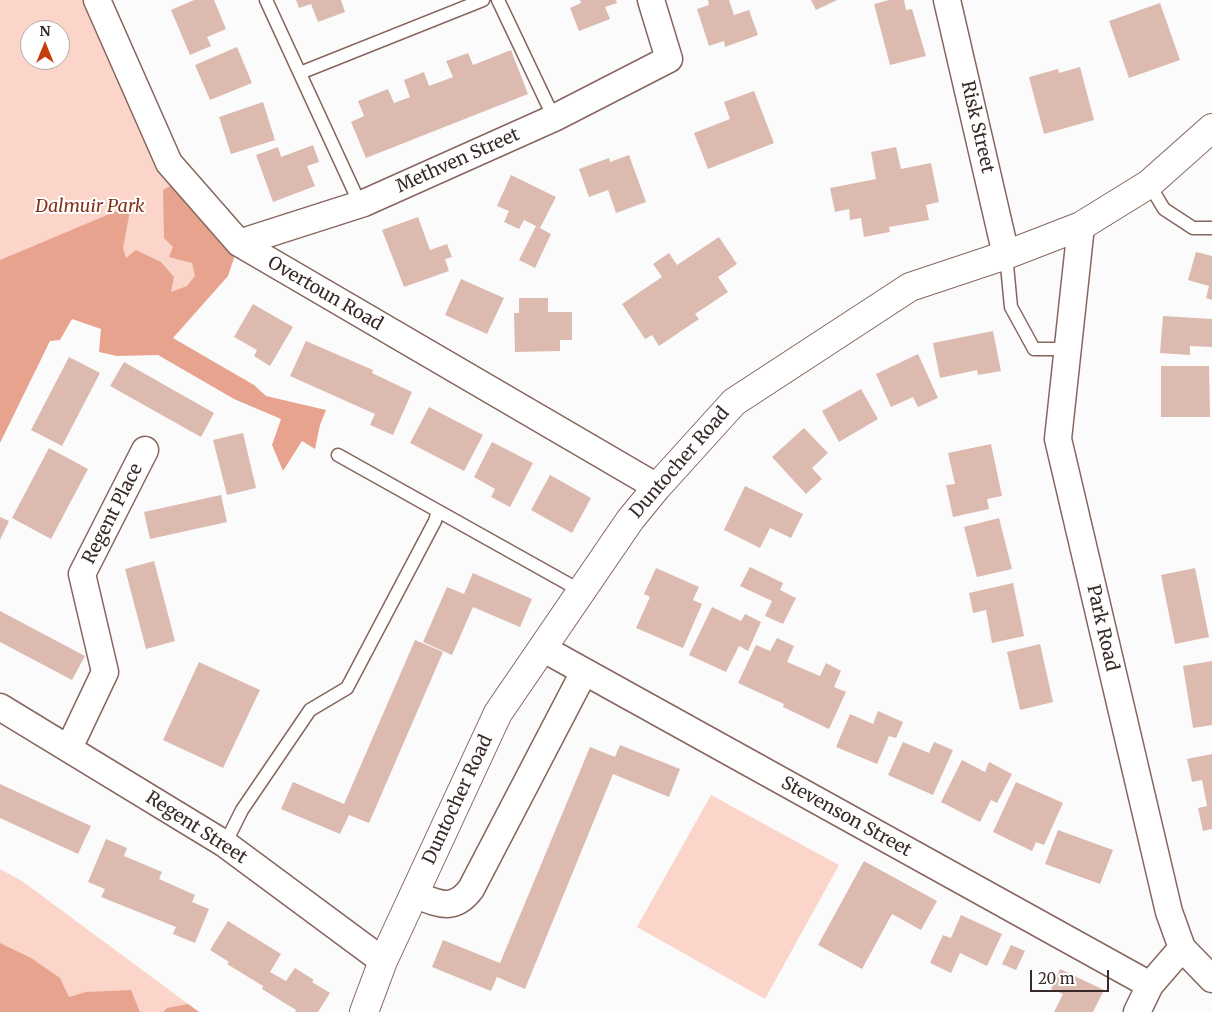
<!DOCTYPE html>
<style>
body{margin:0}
#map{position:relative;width:1212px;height:1012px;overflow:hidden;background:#fbfbfb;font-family:Merriweather,serif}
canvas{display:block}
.north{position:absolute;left:20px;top:20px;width:50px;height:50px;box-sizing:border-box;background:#fff;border:1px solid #afaaa8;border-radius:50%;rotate:0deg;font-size:14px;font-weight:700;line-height:20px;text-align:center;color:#382a26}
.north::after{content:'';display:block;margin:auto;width:18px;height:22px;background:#c53d0a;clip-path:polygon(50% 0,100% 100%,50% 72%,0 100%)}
.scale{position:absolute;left:1030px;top:970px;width:79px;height:22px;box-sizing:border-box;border:2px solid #382a26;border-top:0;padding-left:6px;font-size:15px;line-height:18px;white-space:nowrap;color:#382a26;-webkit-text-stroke:4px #fff;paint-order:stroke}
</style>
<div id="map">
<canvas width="1212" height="1012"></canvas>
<div class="north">N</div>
<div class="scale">20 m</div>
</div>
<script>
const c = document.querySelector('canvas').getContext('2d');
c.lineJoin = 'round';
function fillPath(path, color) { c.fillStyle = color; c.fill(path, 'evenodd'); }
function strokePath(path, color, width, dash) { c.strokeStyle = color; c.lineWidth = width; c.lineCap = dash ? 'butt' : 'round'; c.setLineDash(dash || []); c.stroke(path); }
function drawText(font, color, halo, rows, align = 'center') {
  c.font = font + ' Merriweather,serif'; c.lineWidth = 4; c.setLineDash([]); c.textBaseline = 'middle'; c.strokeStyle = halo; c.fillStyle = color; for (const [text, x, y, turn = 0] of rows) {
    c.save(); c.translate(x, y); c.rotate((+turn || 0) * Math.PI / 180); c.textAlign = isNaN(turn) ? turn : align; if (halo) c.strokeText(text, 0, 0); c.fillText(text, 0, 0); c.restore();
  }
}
fillPath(new Path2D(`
 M0 0H97L169 163 239 243 143 347 60 291 0 399ZM30 30H60V60H30Z
 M711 795 839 865 765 999 637 927Z
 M0 869 22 881 199 1012H0Z`), '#fbd5ca');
fillPath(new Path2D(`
 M183 179 239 243 228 276 173 338 254 385 266 396 326 410 320 425 315 449 302 441 283 471 272 445 281 419 234 399 158 355 117 356 99 352 101 329 72 319 60 340 50 341 0 443V260L131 205 123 248 126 258 136 250 161 262 174 277 171 292 187 286 195 276 192 263 169 257 173 247 164 238 163 190Z
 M0 943 31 958 60 978 69 997 86 992 131 990 140 1012H0Z
 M188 1004 199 1012H163L167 1008Z`), '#e8a38f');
fillPath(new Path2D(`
 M194 0H214L226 29 207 37 211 46 190 55 171 10Z
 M296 0H341L345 12 318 22 311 4 299 8Z
 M580 0H616L617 3 605 7 610 19 579 31 570 8 581 3Z
 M708 0H729L734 15 749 10 758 35 725 47 724 41 709 46 697 9 709 5Z
 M811 0H837L816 10Z
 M889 0H904L906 10 912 9 926 56 890 65 874 4Z
 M1160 3 1180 60 1129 78 1109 21Z
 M237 47 252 83 210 100 195 65Z
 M511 50 528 94 366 158 351 122 364 116 358 101 388 89 394 103 410 97 404 80 424 72 429 86 453 77 446 61 468 53 473 65Z
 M1080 67 1094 120 1044 134 1029 77 1058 69 1059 73Z
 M754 91 774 143 708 169 694 133 730 119 724 102Z
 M263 102 275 140 231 154 219 117Z
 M313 145 319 162 307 166 315 186 273 202 256 155 278 147 281 157Z
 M896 147 901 169 931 163 939 202 926 205 929 220 889 227 890 232 864 237 861 218 850 220 849 209 835 212 830 188 876 179 871 152Z
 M629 155 646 202 616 213 608 190 589 197 579 169 609 158 610 162Z
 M511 175 556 197 540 228 551 234 535 268 519 260 536 226 524 220 519 229 504 222 509 211 497 206Z
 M418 217 430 250 447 244 452 257 445 259 449 271 404 287 382 230Z
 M719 237 737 264 718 277 728 292 695 314 699 319 659 346 652 335 645 339 622 304 662 277 653 264 669 253 677 265Z
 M1196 252 1212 256V300L1206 298 1209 286 1188 280Z
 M461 279 504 298 487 334 445 315Z
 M519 298H548V312H572V340H560V351L515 352 514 313H519Z
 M253 304 293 327 270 366 254 356 257 350 234 337Z
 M1163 316 1212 319V347L1190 346V355L1160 353Z
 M993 331 1001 371 978 375 977 370 940 378 933 343Z
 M306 341 373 370 372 373 412 392 393 435 370 425 375 414 290 376Z
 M918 354 938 398 918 407 913 397 891 407 876 374Z
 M69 357 100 373 62 446 31 430Z
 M124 362 214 413 201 437 110 386Z
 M1161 366H1209L1210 417H1161Z
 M861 389 878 419 839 442 822 411Z
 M429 407 483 435 464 471 410 443Z
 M804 428 828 453 812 468 822 479 806 494 772 457Z
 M243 433 256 488 227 495 213 440Z
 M492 442 533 463 510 507 491 497 495 489 474 477Z
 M991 444 1002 496 987 499 989 509 953 517 946 485 955 484 948 453Z
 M49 448 88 469 51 539 12 518Z
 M550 475 591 498 572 533 531 510Z
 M745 486 803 514 791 538 770 528 760 548 724 530Z
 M221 495 227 522 150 539 144 512Z
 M0 517 9 521 0 540Z
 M999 518 1012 569 977 577 964 527Z
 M154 561 175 641 146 649 125 569Z
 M750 567 783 583 780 590 796 598 783 624 765 616 772 601 740 586Z
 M656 568 699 587 693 600 702 604 683 648 636 628 650 597 644 594Z
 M1195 568 1209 637 1175 644 1161 575Z
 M473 573 532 599 520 627 473 607 452 655 423 642 447 587 464 594Z
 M1013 583 1024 636 992 643 986 610 973 613 969 593Z
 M712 607 741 621 745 614 761 622 748 651 739 646 726 672 689 655Z
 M0 611 85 656 72 680 0 642Z
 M777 638 794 646 787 662 820 676 826 663 841 671 834 687 846 692 829 729 783 707 784 704 738 683 756 645 770 651Z
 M415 640 443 652 369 823 349 815 340 834 281 809 293 782 344 804Z
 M1040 644 1053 702 1020 710 1007 652Z
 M1212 661V725L1193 728 1183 666Z
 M199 662 260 690 223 768 163 740Z
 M878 711 903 722 896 738 889 736 877 764 836 747 850 714 873 724Z
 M903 742 929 753 934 742 953 750 933 795 888 775Z
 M620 745 680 769 669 797 613 774 525 989 497 977 491 991 432 967 443 940 500 963 590 747 615 757Z
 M1212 754V829L1203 831 1198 808 1207 806 1202 780 1192 782 1187 759Z
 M962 760 985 772 989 762 1012 774 997 803 991 800 980 822 941 802Z
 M1016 782 1063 803 1044 845 1036 842 1032 851 993 832Z
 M0 784 91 826 78 854 0 818Z
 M1058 830 1113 850 1100 884 1045 864Z
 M106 839 127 848 124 856 162 872 159 879 195 895 192 902 209 909 195 943 173 934 176 927 101 897 105 889 88 882Z
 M864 861 937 901 921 930 892 914 862 969 818 945Z
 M961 915 1002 934 987 966 960 953 951 973 930 963 943 935 951 938Z
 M228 921 281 954 270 972 286 981 295 968 314 980 312 982 330 993 318 1012H295L296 1010 262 989 263 986 227 964 229 962 210 950Z
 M1011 945 1025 951 1016 970 1002 964Z
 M1060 969 1104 990 1093 1012H1054L1063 994 1051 989Z`), '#ddbaaf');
const lane = new Path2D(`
 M266 0 360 204
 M498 0 554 118
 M300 73 483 0
 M1149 184 1164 209 1193 228H1212
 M1006 255 1011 307 1034 349H1068
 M338 455 581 591
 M225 844 242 810 310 710 347 688 435 521 438 511`);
const street = new Path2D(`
 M97 0 169 163 239 243 657 487
 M947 0 1006 255
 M1081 226 1058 439 1169 912 1182 948 1212 979
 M239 243 364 203 554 118 669 59 651 0
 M542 648 1150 985
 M0 707 225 844 383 961
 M69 748 105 672 82 574 145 450
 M414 894C437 903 453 913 471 889L584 672
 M1137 1012 1150 985 1182 948`);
const secondary = new Path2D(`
 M364 1012 383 961 498 713 630 520 657 487 734 402 910 287 1006 255 1081 226 1149 184 1212 128`);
strokePath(lane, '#86665c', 15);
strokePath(street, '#86665c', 29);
strokePath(secondary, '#86665c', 30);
strokePath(lane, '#fff', 12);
strokePath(street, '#fff', 26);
strokePath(secondary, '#fff', 28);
drawText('18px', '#382a26', '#fff', [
 ["Risk Street",977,127,77],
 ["Methven Street",458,161,-24],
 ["Overtoun Road",325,294,30],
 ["Duntocher Road",680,463,-49],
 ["Regent Place",113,514,-63],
 ["Park Road",1102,628,77],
 ["Duntocher Road",458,800,-65],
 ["Stevenson Street",846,817,29],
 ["Regent Street",196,828,33]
]);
drawText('italic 18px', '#83321a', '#fff', [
 ["Dalmuir Park",90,207]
]);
</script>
